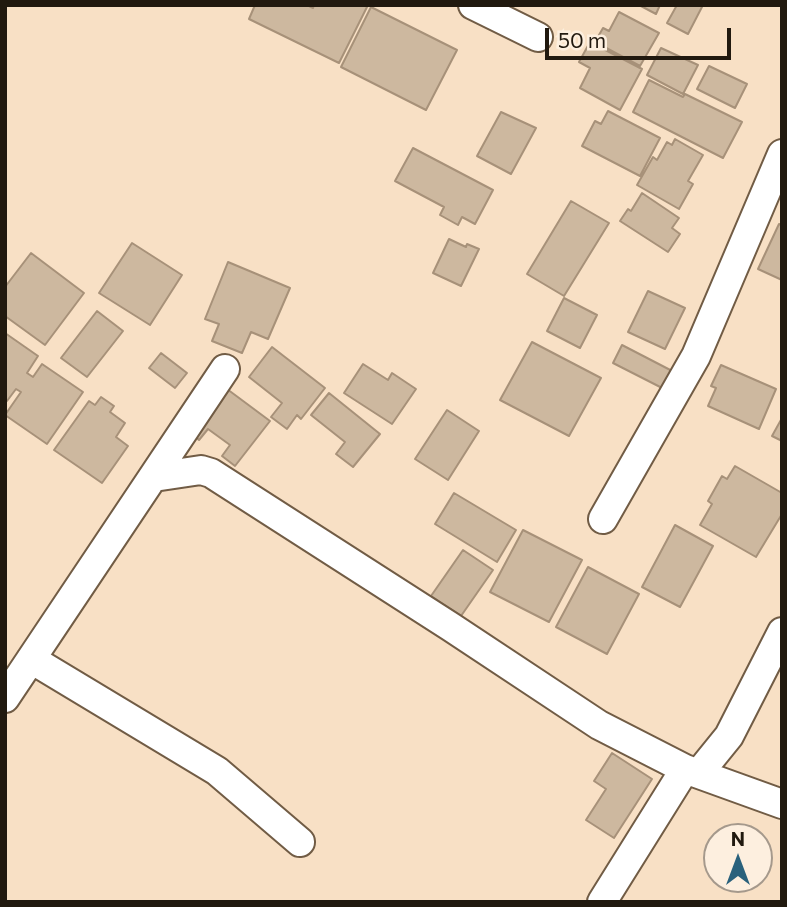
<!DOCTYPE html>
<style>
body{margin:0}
#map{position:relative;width:787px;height:907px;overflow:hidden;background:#f8e0c5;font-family:Commissioner,sans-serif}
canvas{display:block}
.frame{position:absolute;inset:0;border:7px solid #21190f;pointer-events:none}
.north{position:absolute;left:703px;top:823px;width:70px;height:70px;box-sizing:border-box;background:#fdefdf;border:2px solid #a5998c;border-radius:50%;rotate:0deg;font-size:19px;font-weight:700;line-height:28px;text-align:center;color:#21190f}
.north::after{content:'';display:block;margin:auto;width:24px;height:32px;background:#2a617c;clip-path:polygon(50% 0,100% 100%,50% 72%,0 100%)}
.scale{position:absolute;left:545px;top:28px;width:186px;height:32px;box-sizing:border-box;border:4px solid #21190f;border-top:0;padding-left:9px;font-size:21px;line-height:24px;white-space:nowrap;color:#21190f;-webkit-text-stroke:5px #fdefdf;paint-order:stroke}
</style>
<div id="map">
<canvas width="787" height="907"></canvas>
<div class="frame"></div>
<div class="north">N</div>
<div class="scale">50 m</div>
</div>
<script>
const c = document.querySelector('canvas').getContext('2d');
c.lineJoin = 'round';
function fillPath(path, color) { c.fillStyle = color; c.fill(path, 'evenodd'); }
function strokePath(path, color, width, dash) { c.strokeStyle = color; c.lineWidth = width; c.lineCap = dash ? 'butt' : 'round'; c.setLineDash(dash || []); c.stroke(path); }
const building = new Path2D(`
 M255 5H307L313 8 314 5H368L339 63 249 19Z
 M639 5H660L656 14Z
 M677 5H703L688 34 667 23Z
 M371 7 457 50 426 110 341 67Z
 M619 12 659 33 640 66 595 42 603 28 609 31Z
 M590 42 642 69 620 110 580 88 590 68 579 62Z
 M661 48 698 65 683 94 647 75Z
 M709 66 747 84 735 108 697 89Z
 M649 80 683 97 685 94 742 122 723 158 633 112Z
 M608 111 660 138 640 176 582 146 595 121 601 124Z
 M501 112 536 128 511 174 477 156Z
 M675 139 703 155 688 181 693 184 679 209 637 185 653 157 657 160 667 142 672 145Z
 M413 148 493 190 475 224 462 217 458 225 440 215 444 207 395 181Z
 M642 193 679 218 672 228 680 234 668 252 620 221 628 209 631 211Z
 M571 201 609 223 564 296 527 274Z
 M779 224 782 225V280L758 269Z
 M449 239 466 247 467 244 479 249 461 286 433 273Z
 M132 243 182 275 150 325 99 293Z
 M31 253 84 293 45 345 5 316V287Z
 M228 262 290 288 268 339 251 332 242 353 212 341 219 324 205 319Z
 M648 291 685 308 665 349 628 332Z
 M564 298 597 315 580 348 547 331Z
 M97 311 123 331 87 377 61 358Z
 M5 333 38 356 27 373 33 377 42 364 83 392 47 444 5 415 21 392 16 389 7 401 5 399Z
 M532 342 601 378 569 436 500 400Z
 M622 345 678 374 668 391 613 363Z
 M272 347 325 388 301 419 297 415 287 429 271 417 282 403 249 377Z
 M161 353 187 373 175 388 149 368Z
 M363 364 388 380 392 373 416 389 392 424 344 393Z
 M721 365 776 389 759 429 708 406 716 388 711 386Z
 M227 389 270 421 235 466 222 456 230 445 208 429 199 440 192 434Z
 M329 393 380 434 353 467 336 454 345 442 311 415Z
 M101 397 114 406 110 412 125 423 116 437 128 446 102 483 54 450 89 401 95 405Z
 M447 410 479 431 448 480 415 459Z
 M782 418V441L772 436Z
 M735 466 782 493V514L756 557 700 525 712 504 708 501 722 476 727 479Z
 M454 493 516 530 497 562 435 524Z
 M675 525 713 546 680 607 642 587Z
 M523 530 582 560 549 622 490 592Z
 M463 550 493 570 461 616 431 596Z
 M588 567 639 594 607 654 556 627Z
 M612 753 652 779 614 838 586 820 606 789 594 781Z`);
fillPath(building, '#cdb89f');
strokePath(building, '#a79179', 2);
const minor = new Path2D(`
 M473 5 538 37
 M154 477 201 470 211 473 451 627 599 725 685 769 782 804
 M603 519 696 356 782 154
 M31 659 217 771 300 842
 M5 698 225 369
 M699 773 729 736 782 632
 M602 902 685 769`);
strokePath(minor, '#715c45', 32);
strokePath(minor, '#fff', 28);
</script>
